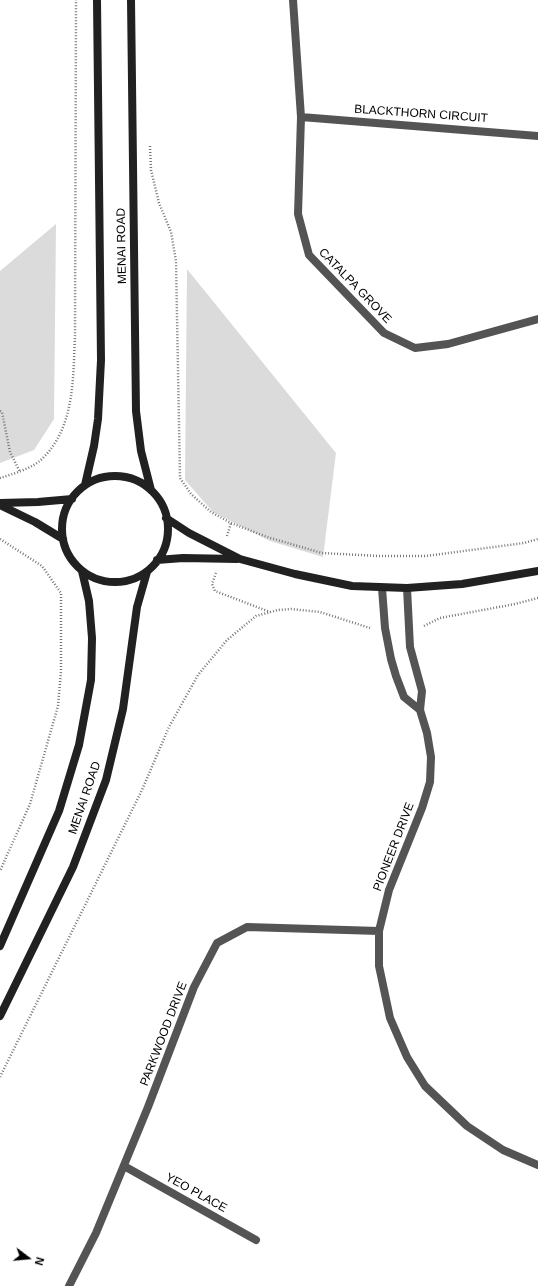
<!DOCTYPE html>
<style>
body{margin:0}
#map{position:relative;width:538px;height:1286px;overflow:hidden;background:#fff;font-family:Helvetica,sans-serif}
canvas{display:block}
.north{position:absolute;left:8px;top:1238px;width:40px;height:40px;-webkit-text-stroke:3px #fff;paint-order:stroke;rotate:106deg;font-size:11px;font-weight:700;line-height:16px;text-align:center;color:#000}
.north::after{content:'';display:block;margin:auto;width:14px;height:18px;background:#000;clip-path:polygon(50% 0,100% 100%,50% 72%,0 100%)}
</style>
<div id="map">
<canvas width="538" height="1286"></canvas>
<div class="north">N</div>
</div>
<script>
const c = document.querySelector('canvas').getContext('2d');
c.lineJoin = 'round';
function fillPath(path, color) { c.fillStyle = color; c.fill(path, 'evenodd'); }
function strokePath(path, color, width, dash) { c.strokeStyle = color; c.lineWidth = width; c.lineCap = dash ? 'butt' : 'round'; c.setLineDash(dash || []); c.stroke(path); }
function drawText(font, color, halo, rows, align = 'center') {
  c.font = font + ' Helvetica,sans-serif'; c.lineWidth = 3; c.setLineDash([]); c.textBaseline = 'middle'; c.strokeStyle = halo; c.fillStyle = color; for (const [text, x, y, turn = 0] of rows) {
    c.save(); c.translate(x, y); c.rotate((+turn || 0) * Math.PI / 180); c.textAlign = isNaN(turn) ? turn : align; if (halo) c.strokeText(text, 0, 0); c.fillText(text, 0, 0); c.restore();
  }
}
fillPath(new Path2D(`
 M56 224 54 419 34 450 0 463V271Z
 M187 269 336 453 323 557 270 541 213 512 185 480Z`), '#dbdbdb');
strokePath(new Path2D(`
 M150 146 151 170 159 203 171 232 176 261 180 478 191 494 211 512 231 523 267 537 322 553 379 556H426L524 543 538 539
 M0 411 2 412 10 452 20 472
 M0 478C13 474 34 468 44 457 75 425 73 377 75 335L76 0
 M227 536 231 523
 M0 539 42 566 61 593V671L58 706 30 804 0 871
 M216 573 212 584 215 591 270 612
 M424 626 440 618 515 604 538 598
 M0 1077 142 790 169 727 198 675 227 640 256 616 278 610 291 609 320 612 370 628`), '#767676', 2.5, [1, 2]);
strokePath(new Path2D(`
 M293 0 301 117 298 214 309 255 384 333 415 348 448 344 538 319
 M301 117 538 136
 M382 588 385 628 391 659 396 676 404 697 420 710
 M407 588 410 647 422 691 420 710 427 733 431 757 430 782 422 808 389 890 379 931V966L390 1018 407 1057 425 1086 467 1126 503 1150 538 1165
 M124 1166 256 1240
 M69 1286 96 1233 148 1107 194 987 217 943 247 927 379 931`), '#545454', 8);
strokePath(new Path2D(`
 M131 0 136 411 141 451 151 490
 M62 529a53 53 0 1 1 106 0a53 53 0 1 1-106 0Z
 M85 485 94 446 98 419 101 360 97 0
 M0 503 38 502 72 499
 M0 505 35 522 63 539
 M166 518 189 533 240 559 295 574 352 586 407 588 462 584 538 571
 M157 560 183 558 237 559
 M0 946 59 811 79 745 91 680 92 638 89 601 82 571
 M0 1016 73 867 106 780 123 709 137 607 147 572`), '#212121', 8);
drawText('12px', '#000', '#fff', [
 ["BLACKTHORN CIRCUIT",421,114,4],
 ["MENAI ROAD",122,246,-91],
 ["CATALPA GROVE",355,286,46],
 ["MENAI ROAD",85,798,-71],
 ["PIONEER DRIVE",394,847,-69],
 ["PARKWOOD DRIVE",164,1034,-69],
 ["YEO PLACE",196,1193,29]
]);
</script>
